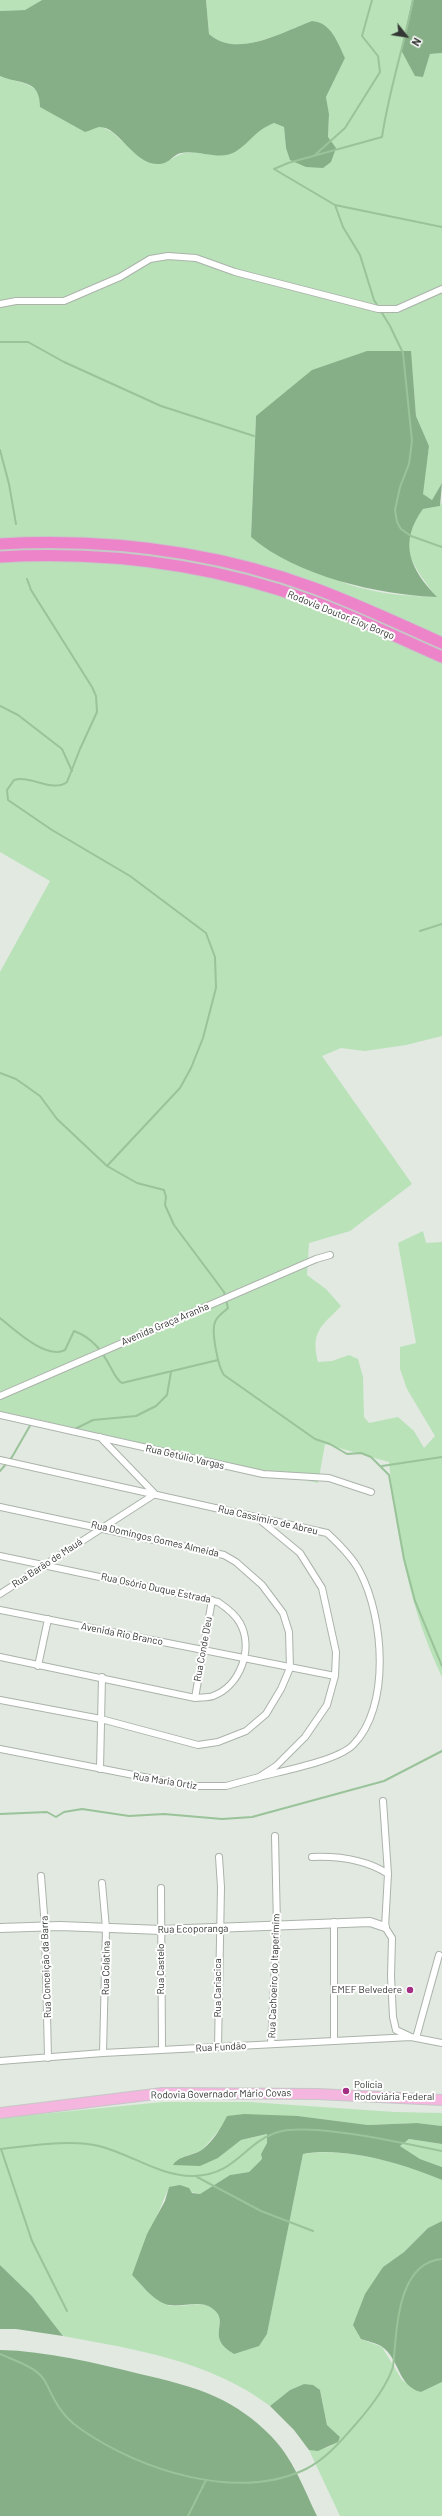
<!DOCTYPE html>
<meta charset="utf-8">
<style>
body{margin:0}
#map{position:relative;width:442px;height:2516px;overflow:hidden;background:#e1e9e1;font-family:Barlow,sans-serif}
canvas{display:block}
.north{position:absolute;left:386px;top:16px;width:40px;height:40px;-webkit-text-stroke:3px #fff;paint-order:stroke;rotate:120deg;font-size:11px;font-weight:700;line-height:16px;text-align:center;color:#333633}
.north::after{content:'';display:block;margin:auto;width:14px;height:18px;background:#333633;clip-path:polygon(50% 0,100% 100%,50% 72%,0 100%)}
</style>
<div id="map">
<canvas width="442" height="2516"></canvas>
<div class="north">N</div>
</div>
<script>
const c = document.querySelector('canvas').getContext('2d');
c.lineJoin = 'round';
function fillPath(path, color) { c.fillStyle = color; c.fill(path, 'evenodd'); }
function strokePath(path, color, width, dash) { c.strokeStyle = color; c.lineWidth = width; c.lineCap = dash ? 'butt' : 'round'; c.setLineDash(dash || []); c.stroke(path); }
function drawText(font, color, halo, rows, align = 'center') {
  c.font = font + ' Barlow,sans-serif'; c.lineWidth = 4; c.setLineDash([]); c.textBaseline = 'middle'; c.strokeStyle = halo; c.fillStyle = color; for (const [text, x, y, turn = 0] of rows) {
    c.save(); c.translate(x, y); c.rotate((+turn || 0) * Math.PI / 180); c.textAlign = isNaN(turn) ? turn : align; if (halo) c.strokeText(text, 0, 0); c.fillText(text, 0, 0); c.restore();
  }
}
fillPath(new Path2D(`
 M0 0H42L25 10 0 11Z
 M206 0H412L401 50 423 77 430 54 442 53V483L432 500 422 494 429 446 416 416 412 367 256 416 251 537C288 556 325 580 366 589 389 595 413 596 436 597 414 564 394 549 423 509L440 506 442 502V1036L406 1045 365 1051 341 1048 322 1056 412 1184 350 1231 309 1243 307 1275 326 1289 341 1306C322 1326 310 1331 318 1362L332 1361 349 1355 358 1359 363 1377 364 1417 369 1423 398 1417 414 1431 424 1448 435 1436 407 1389 400 1369V1347L416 1343 398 1243 423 1231 426 1243 442 1242V1677C410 1610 396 1535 389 1462L325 1444 318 1483 0 1411V972L50 881 0 852V76C15 83 30 80 40 95L112 132 122 141 170 160C191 146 201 156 222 155 239 155 247 138 260 129 264 126 269 125 274 123L284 127 286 148 328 137 329 114 326 97 345 58C338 43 331 22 312 21 282 32 237 59 209 34Z
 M163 2102H249L395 2112 442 2113V2126L417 2123 368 2125 298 2116H271L220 2129 202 2150 181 2158H218L241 2140 268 2134 267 2143 261 2154 262 2159 249 2172 230 2175 200 2194 169 2187 132 2275C142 2285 152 2298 165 2304 180 2311 200 2298 213 2309 231 2322 204 2337 234 2354L267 2334 303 2154C345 2147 403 2163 442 2180V2221L428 2228 404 2252 383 2267 361 2339 382 2347 402 2380 421 2392 442 2382V2516H340L309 2450C320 2451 335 2447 340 2437L327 2425 320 2390 304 2384 290 2390 270 2406C211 2361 134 2349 63 2336L32 2296 0 2265V2118Z
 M409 2139 442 2144V2167L420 2159 400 2146Z`), '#b9e2b9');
fillPath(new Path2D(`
 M42 0H206L209 34C237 59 282 32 312 21 331 22 338 43 345 58L326 97 329 114 328 137 336 148 331 162 323 168 306 167 290 160 286 148 284 127 274 123C254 131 251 142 235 152 219 161 198 149 181 153 170 156 171 164 157 164 132 163 119 126 99 127 95 128 89 131 85 132L40 107C40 78 20 85 0 76V11L25 10Z
 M412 0H442V53L430 54 423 77 415 76 401 50Z
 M367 351H411L416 416 429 446 423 494 432 500 442 483 440 506 423 509C398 543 410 569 437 597 379 595 296 576 251 537L256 416 312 370Z
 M244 2114 298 2116 368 2125 417 2123 442 2126V2144L409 2139 400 2146 420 2159 442 2167V2180C404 2164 344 2146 303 2154L267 2334 259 2346 234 2354C204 2337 231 2322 213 2309 200 2298 180 2309 165 2304 152 2299 142 2285 132 2275L147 2234 165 2201 169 2187 180 2185 189 2188 192 2193 200 2194 230 2175 249 2172 262 2159 261 2154 267 2143V2134L241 2140 218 2158 200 2166 173 2165C179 2155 194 2156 203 2149 214 2140 221 2128 227 2116Z
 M442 2221V2382L421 2392C397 2386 400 2358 381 2346 376 2343 367 2341 361 2339L353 2325 365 2294 383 2267 404 2252 428 2228Z
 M0 2265 32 2296 63 2336 16 2329H0Z
 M0 2350C47 2351 95 2363 140 2374 166 2380 192 2386 216 2397 236 2406 254 2419 270 2435 293 2458 303 2487 317 2516H0Z
 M304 2384 313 2385 320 2390 327 2425 340 2437 338 2442 318 2451 309 2450 294 2430 270 2406 290 2390Z`), '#86af87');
strokePath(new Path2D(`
 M413 0C404 46 389 90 382 137L288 163 274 169 335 205 442 227
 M316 154 345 128 380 72 378 56 362 36 372 0
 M335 205 343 227 360 255 374 300 390 326 403 353 412 441 409 464 400 487 395 510 397 522 401 529 411 536 442 547
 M0 342H28L64 362 161 406 254 436
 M0 450 9 484 16 524
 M27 579 31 590 92 687 96 696 97 712 80 749 67 782C53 793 31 775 14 780L7 790 8 800 52 830 130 876 206 933 215 957 216 988 203 1038 191 1068 180 1088 107 1166
 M0 706 18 715 62 749 72 771
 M420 931 442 924
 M0 1073 16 1079 40 1096 57 1119 107 1166 137 1183 164 1190 166 1197 165 1205 174 1225 224 1292 228 1308C224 1312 217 1316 215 1322 211 1331 218 1367 224 1375L315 1439 330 1444 347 1454 361 1453 371 1457 389 1475 404 1559 415 1601 442 1666
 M0 1318C14 1329 46 1360 65 1350L74 1331C93 1338 102 1351 111 1368 114 1374 117 1380 122 1383L218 1360
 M73 1430 93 1420 136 1416 156 1406 167 1395 171 1372
 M382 1466 442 1457
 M0 1471 12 1457 31 1424
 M0 1814 47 1812 56 1817 64 1812 82 1809 129 1816 164 1814 222 1819 252 1817 384 1781 442 1751
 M0 2149C29 2146 71 2139 99 2146 131 2154 161 2177 194 2176 235 2175 244 2144 275 2133 307 2121 406 2144 442 2151
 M1 2149 32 2241 67 2311
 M197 2177 261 2211 313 2231
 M0 2354C13 2360 33 2366 42 2377 47 2383 50 2392 54 2399 60 2411 70 2422 82 2430 140 2470 237 2502 306 2469 326 2459 340 2442 355 2425 370 2408 386 2388 393 2367 397 2332 396 2263 442 2259
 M188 2516 206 2480`), '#9ac39a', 2);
const minor = new Path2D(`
 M0 304 16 301H64L120 277 150 259 168 256 196 258 235 272 378 309H397L442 289
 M0 1396 316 1259 330 1255
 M0 1415 263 1474 329 1478 371 1492
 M0 1460 327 1533C339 1544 353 1558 360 1572 384 1618 391 1707 353 1745 337 1761 282 1771 259 1777
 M0 1507 224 1555 236 1562 262 1585 283 1613 289 1632 290 1668 281 1689 266 1714 246 1731 218 1742 198 1745 101 1719 0 1700
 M0 1556 218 1602C227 1608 235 1614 240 1623 254 1649 240 1686 213 1696 208 1698 200 1697 195 1698L0 1657
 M0 1594 155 1494 100 1437
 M0 1610 335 1676
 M38 1666 48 1619
 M195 1698 212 1600
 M0 1749 190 1786H226L259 1777 276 1766 305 1737 327 1705 335 1676 336 1652 322 1588 300 1553 260 1520
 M100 1769 102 1677
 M383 1801 388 1874 385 1927 392 1938 391 1976 393 2017 396 2030 409 2036
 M312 1857C339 1856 365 1859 388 1874
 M41 1876 45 1927 48 2058
 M102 1883 106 1928 103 2053
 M161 1888 162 2050
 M334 1922V2041
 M416 2038 439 1955
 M271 2044 277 1926 275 1836
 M218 2047 221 1887 219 1857
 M0 2061 103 2053 411 2037 442 2043`);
const tertiary = new Path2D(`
 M0 1928 60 1926 161 1930 370 1922 385 1927`);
const primary = new Path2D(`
 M0 2113 163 2093 317 2094 442 2100`);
const motorway = new Path2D(`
 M0 544C107 538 213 551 314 588 357 604 400 624 442 643
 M0 557C105 551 209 564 309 600 354 616 398 638 442 657`);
strokePath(minor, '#abb3ab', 8);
strokePath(tertiary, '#abb3ab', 10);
strokePath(primary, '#c6c7c6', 12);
strokePath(motorway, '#c6c7c6', 13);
strokePath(minor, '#fff', 6);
strokePath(tertiary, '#fff', 8);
strokePath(primary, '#f4b5df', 10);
strokePath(motorway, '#ed84ca', 11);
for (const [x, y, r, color] of [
 [410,1990,4,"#a52e85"],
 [346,2091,4,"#a52e85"]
]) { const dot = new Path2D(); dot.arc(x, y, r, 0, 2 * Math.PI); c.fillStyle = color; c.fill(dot); strokePath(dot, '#fff', 1.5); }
drawText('10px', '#333633', '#fff', [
 ["Rodovia Doutor Eloy Borgo",341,615,22],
 ["Avenida Graça Aranha",165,1324,-23],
 ["Rua Getúlio Vargas",185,1457,13],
 ["Rua Cassimiro de Abreu",268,1520,13],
 ["Rua Domingos Gomes Almeida",155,1539,13],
 ["Rua Barão de Mauá",47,1563,-33],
 ["Rua Osório Duque Estrada",156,1588,12],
 ["Avenida Rio Branco",122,1634,11],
 ["Rua Conde D'eu",203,1649,-80],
 ["Rua Maria Ortiz",165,1781,9],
 ["Rua Ecoporanga",193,1929,-1],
 ["Rua Conceição da Barra",46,1967,-92],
 ["Rua Colatina",106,1968,-89],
 ["Rua Castelo",161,1969,-90],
 ["Rua Cachoeiro do Itaperimim",274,1976,-88],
 ["Rua Cariacica",218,1988,-90],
 ["Rua Fundão",221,2047,-3],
 ["Rodovia Governador Mário Covas",221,2094,-1]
]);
drawText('10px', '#333633', '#fff', [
 ["EMEF Belvedere",402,1990],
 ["Polícia",354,2085,"left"],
 ["Rodoviária Federal",354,2097,"left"]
], 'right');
</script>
